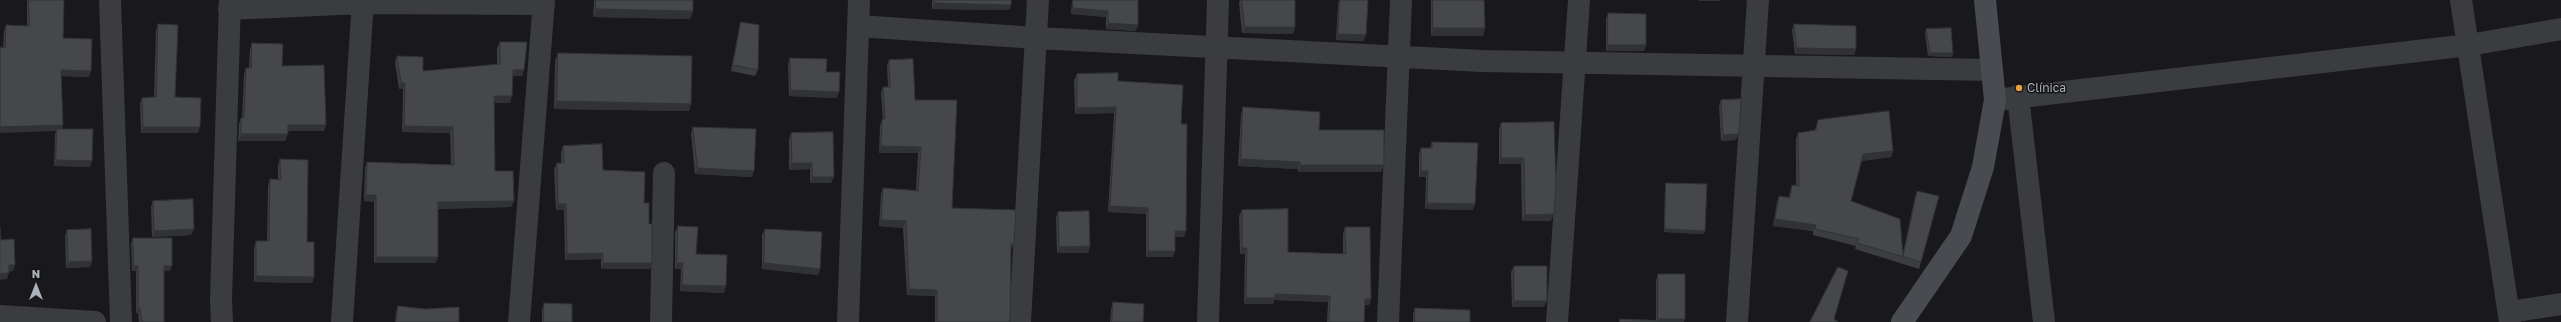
<!DOCTYPE html>
<meta charset="utf-8">
<style>
body{margin:0}
#map{position:relative;width:2561px;height:322px;overflow:hidden;background:#19191b;font-family:"Golos Text",sans-serif}
canvas{display:block}
.north{position:absolute;left:16px;top:266px;width:40px;height:40px;-webkit-text-stroke:3px #141416;paint-order:stroke;rotate:0deg;font-size:11px;font-weight:700;line-height:16px;text-align:center;color:#acb2b9}
.north::after{content:'';display:block;margin:auto;width:14px;height:18px;background:#acb2b9;clip-path:polygon(50% 0,100% 100%,50% 72%,0 100%)}
</style>
<div id="map">
<canvas width="2561" height="322"></canvas>
<div class="north">N</div>
</div>
<script>
const c = document.querySelector('canvas').getContext('2d');
c.lineJoin = 'round';
function strokePath(path, color, width, dash) { c.strokeStyle = color; c.lineWidth = width; c.lineCap = dash ? 'butt' : 'round'; c.setLineDash(dash || []); c.stroke(path); }
function fillPath(path, color) { c.fillStyle = color; c.fill(path, 'evenodd'); }
function drawText(font, color, halo, rows, align = 'center') {
  c.font = font + ' "Golos Text",sans-serif'; c.lineWidth = 3; c.setLineDash([]); c.textBaseline = 'middle'; c.strokeStyle = halo; c.fillStyle = color; for (const [text, x, y, turn = 0] of rows) {
    c.save(); c.translate(x, y); c.rotate((+turn || 0) * Math.PI / 180); c.textAlign = isNaN(turn) ? turn : align; if (halo) c.strokeText(text, 0, 0); c.fillText(text, 0, 0); c.restore();
  }
}
strokePath(new Path2D(`
 M110 0 121 322
 M2461 0 2510 322
 M229 9 362 3 544 4
 M858 26 1037 38 1482 61 1991 70
 M2018 96 2044 322
 M1995 100 2469 45 2561 29
 M2509 312 2561 304
 M0 316 95 322
 M222 322 221 300 230 0
 M342 322 363 0
 M519 322 544 0
 M661 322 664 173
 M848 322 859 0
 M1020 322 1038 0
 M1208 322 1218 0
 M1388 322 1401 0
 M1557 322 1579 0
 M1737 322 1758 0`), '#3a3c40', 22);
strokePath(new Path2D(`
 M1902 322 1961 236 1983 167 1995 100 1985 0`), '#484b4f', 22);
fillPath(new Path2D(`
 M27 0H64L63 38 89 77 61 76 63 125 62 129 90 167 54 166 55 135 56 131 3 48 4 31 6 25 27 26Z
 M594 0H693V11L690 19 593 17Z
 M932 0H1011V5L1009 10 932 9Z
 M1072 0H1138L1136 31 1106 29V17L1071 14Z
 M1240 0H1295V27L1293 34 1242 33 1239 3Z
 M1339 0H1368L1366 35 1363 41 1336 40 1338 4Z
 M1431 0H1484L1485 28 1483 36H1431Z
 M1608 13 1646 45 1644 51H1606V19Z
 M741 22 758 70 755 76 731 71 739 28Z
 M158 24 175 97 198 133H141L140 103 142 98 154 97 156 30Z
 M1794 24 1856 49 1854 55 1795 54 1792 30Z
 M1926 29 1953 53 1952 57 1928 56 1925 33Z
 M500 42 522 76H513L510 103H494L495 171 514 201 511 207 438 209 436 263H374V202L364 201 365 168 367 162 451 165 450 133 402 132 403 89H399L395 62 397 56 423 71 497 65V48Z
 M252 43 282 66 324 131H288L285 141H238L239 124 241 118H242L244 74 246 68H249L250 49Z
 M558 53 691 104 689 111 554 109 555 61Z
 M790 58 826 72 837 98 789 96 788 64Z
 M889 60 915 100 952 208 1014 244 1011 250 1010 322H935V296L907 295 903 228 879 226 881 194 883 188 916 190 918 153H879L880 125 883 119 881 93 883 87H888L887 66Z
 M1077 74 1118 81 1181 124 1184 237H1175L1173 257H1146V214L1108 212 1114 113 1075 114 1074 80Z
 M1721 100 1736 140 1721 141 1719 106Z
 M1243 107 1319 130 1381 172H1298V169L1238 166 1241 114Z
 M1818 120 1893 151 1891 157 1862 161 1851 201 1903 253 1915 197 1917 191 1921 262 1919 269 1855 249 1856 246 1813 235V231L1773 226 1777 202 1779 196 1789 197 1790 191 1792 185 1796 186V139L1798 133 1815 130Z
 M1554 122 1551 221H1522L1521 164H1499V129L1501 123Z
 M693 127 752 177 695 174 691 133Z
 M791 133 831 183H810V169L789 170V139Z
 M1432 142 1473 210 1425 209 1426 177H1419V154L1421 148H1430Z
 M563 146 603 170 644 203 649 224 652 263 650 269H601V259L565 260 564 210H556L554 169 557 163H561V152Z
 M280 159 307 242 314 277 312 283 254 282V248L256 241H267L268 186 270 179 278 180V165Z
 M1666 183 1705 231 1703 234 1664 232 1665 186Z
 M153 201 191 235 152 237 151 207Z
 M1242 210 1288 252 1343 254V234L1345 227 1371 299 1369 305H1365L1364 322H1327L1328 302 1274 300 1273 304H1244L1245 254H1240L1239 216Z
 M1058 212 1090 246 1088 253H1057L1056 218Z
 M678 226 696 254 724 293 680 291 681 269H675V232Z
 M765 229 820 269 818 275 762 269V235Z
 M67 230 92 261 90 267 66 268 65 236Z
 M133 238 170 271H164V322H139L138 313H136V271H132L131 243Z
 M1514 266 1544 307H1512L1511 272Z
 M1658 274 1684 322H1619L1620 319 1656 320V280Z
 M1113 302 1143 322H1110L1111 309Z
 M544 303 572 322H542V309Z
 M398 306 459 322H395L396 312Z
 M1415 308 1470 322H1413V314Z`), '#3c3d40');
fillPath(new Path2D(`
 M1699 0H1721L1720 1H1698Z
 M934 3 1011 5 1009 10 932 9Z
 M1073 8 1108 11 1106 17 1071 14Z
 M596 9 693 11 690 19 593 17Z
 M1108 23 1138 25 1136 31 1106 29Z
 M1245 27H1295L1293 34 1242 33Z
 M1433 28H1485L1483 36H1431Z
 M1338 34 1366 35 1363 41 1336 40Z
 M1608 45H1646L1644 51H1606Z
 M1797 48 1856 49 1854 55 1795 54Z
 M1930 53H1953L1952 57 1928 56Z
 M61 70 91 71 89 77 59 76Z
 M513 70H524L522 76H511Z
 M401 83H405L403 89H399Z
 M791 90 839 92 837 98 789 96Z
 M494 96H512L510 103H492Z
 M557 101 691 104 689 111 554 109Z
 M1116 107 1114 113 1075 114 1077 108Z
 M63 125 61 131 57 129 56 131 0 133V127Z
 M288 125H326L324 131H286Z
 M404 126 453 127 450 133 402 132Z
 M143 127H200L198 133H141Z
 M241 134H288L285 141H238Z
 M1739 134 1736 140 1721 141 1723 135Z
 M881 146 921 147 918 153H879Z
 M1893 151 1891 157 1861 161 1863 154Z
 M1501 158H1524L1521 164H1499Z
 M1241 159 1300 162 1298 169 1238 166Z
 M56 160 92 161 90 167 54 166Z
 M792 163H812L810 169 789 170Z
 M1301 165H1384L1381 172H1298Z
 M698 168 754 171 752 177 695 174Z
 M1421 171H1428L1426 177H1419Z
 M812 177H834L831 183H810Z
 M366 195H376L374 202 364 201Z
 M514 201 511 207 436 209 438 202Z
 M1427 203 1475 204 1473 210 1425 209Z
 M558 204H566L564 210H556Z
 M1110 206 1148 208 1146 214 1108 212Z
 M1554 214 1551 221H1522L1525 215Z
 M1775 219 1816 225 1813 231 1773 226Z
 M881 220 906 221 903 228 879 226Z
 M194 229 191 235 152 237 154 231Z
 M1665 229 1705 231 1703 234 1664 232Z
 M1175 231H1186L1184 237H1173Z
 M1011 244H1014L1011 250H1009Z
 M1090 246 1088 253H1057L1059 247Z
 M1242 248H1247L1245 254H1240Z
 M1148 251H1175L1173 257H1146Z
 M603 253 601 259 565 260 567 254Z
 M376 257H438L436 263H374Z
 M92 261 90 267 66 268 68 262Z
 M603 263H652L650 269H601Z
 M677 263H683L681 269H675Z
 M764 263 820 269 818 275 762 269Z
 M9 265H15L13 271 7 272Z
 M134 266H138L136 271H132Z
 M164 266H172L170 271H162Z
 M9 273 7 279 0 280V274Z
 M256 276 314 277 312 283 254 282Z
 M682 285 726 286 724 293 680 291Z
 M909 289 937 290 935 296 907 295Z
 M1275 294 1330 296 1328 302 1274 300 1273 304H1244L1246 298Z
 M1365 299H1371L1369 305H1363Z
 M1514 301H1547L1544 307H1512Z
 M138 308H140L138 313H136Z
 M1658 319H1685L1684 322H1657Z`), '#313234');
const building = new Path2D(`
 M29 0H64L63 38 92 39 91 71 61 70 63 125 0 127V47L5 48 6 25 29 26Z
 M596 0H693V11L596 9Z
 M934 0H1011V5L934 3Z
 M1073 0H1138V25L1108 23V11L1073 8Z
 M1242 0H1295V27H1245Z
 M1340 0H1368L1366 35 1338 34Z
 M1433 0H1484L1485 28H1433Z
 M1608 13 1646 14V45H1608Z
 M741 22 759 25 758 70 733 65Z
 M158 24 178 25 175 97 201 98 200 127H143L142 98 156 97Z
 M1794 24 1856 26V49L1797 48Z
 M1951 28 1953 53H1930L1926 29Z
 M500 42H527L524 70H513L512 96H494L495 171H513L514 201 438 202V257H376V195H366L367 162 454 165 453 127 404 126 405 83H401L397 56 423 57V71L500 64Z
 M252 43 283 44 282 66 324 65 326 125H288V134H241V118L244 117 246 68H251Z
 M558 53 692 56 691 104 557 101Z
 M790 58 827 59 826 72H840L839 92 791 90Z
 M913 59 915 100H957L952 208 1016 210 1014 244H1011L1010 322H937V290L909 289 906 221 881 220 883 188 918 191 921 147 881 146 882 119H885L883 87H890L889 60Z
 M1118 73V81L1183 85 1181 124H1187L1186 231H1175V251H1148V208L1110 206 1116 107 1077 108V74Z
 M1741 99 1739 134 1723 135 1721 100Z
 M1243 107 1320 112 1319 130H1384V165H1301L1300 162 1241 159Z
 M1889 111 1893 151 1863 154 1851 201 1900 219 1903 256 1917 191 1939 196 1921 262 1857 243 1859 239 1815 229 1816 225 1775 219 1779 196 1790 198 1792 185 1799 186 1798 133 1816 130 1818 120Z
 M1554 122 1556 185 1554 214 1525 215 1524 158H1501V123Z
 M693 127 756 129 754 171 698 168Z
 M57 129H93L92 161 56 160Z
 M833 132 834 177H812V163H792L791 133Z
 M1432 142 1478 143 1475 204 1427 203 1428 171H1421V148H1432Z
 M602 144 603 170 645 172 644 203H649V224H652V263H603V253L567 254 566 204H558L557 163H564L563 146Z
 M280 159 308 160 307 242H314V277L256 276V241H269L270 179 281 180Z
 M1666 183 1707 184 1705 231 1665 229Z
 M193 199 194 229 154 231 153 201Z
 M1288 209V252L1346 254 1345 227H1370L1371 299H1365L1364 322H1329L1330 296 1275 294V298H1246L1247 248H1242V210Z
 M1089 211 1090 246 1059 247 1058 212Z
 M678 226 698 227 696 254 727 255 726 286 682 285 683 263H677Z
 M0 228 1 240 14 239 15 265H9V273L0 274Z
 M91 229 92 261 68 262 67 230Z
 M765 229 822 232 820 269 764 263Z
 M133 238H172V266H164V322H142L140 308H138V266H134Z
 M1514 266H1547V301H1514Z
 M1838 267 1848 271 1834 319 1838 322H1810Z
 M1658 274H1685V319H1658Z
 M1113 302 1144 304 1143 322H1112Z
 M544 303 572 304V322H544Z
 M398 306 425 309 459 307V322H396Z
 M1415 308 1470 310V322H1415Z
 M1620 319 1658 321V322H1620Z`);
fillPath(building, '#46474b');
strokePath(building, '#313234', 1);
for (const [x, y, r, color] of [
 [2019,88,4,"#e69f46"]
]) { const dot = new Path2D(); dot.arc(x, y, r, 0, 2 * Math.PI); c.fillStyle = color; c.fill(dot); strokePath(dot, '#141416', 1.5); }
drawText('12px', '#acb2b9', '#141416', [
 ["Clínica",2027,88]
], 'left');
</script>
